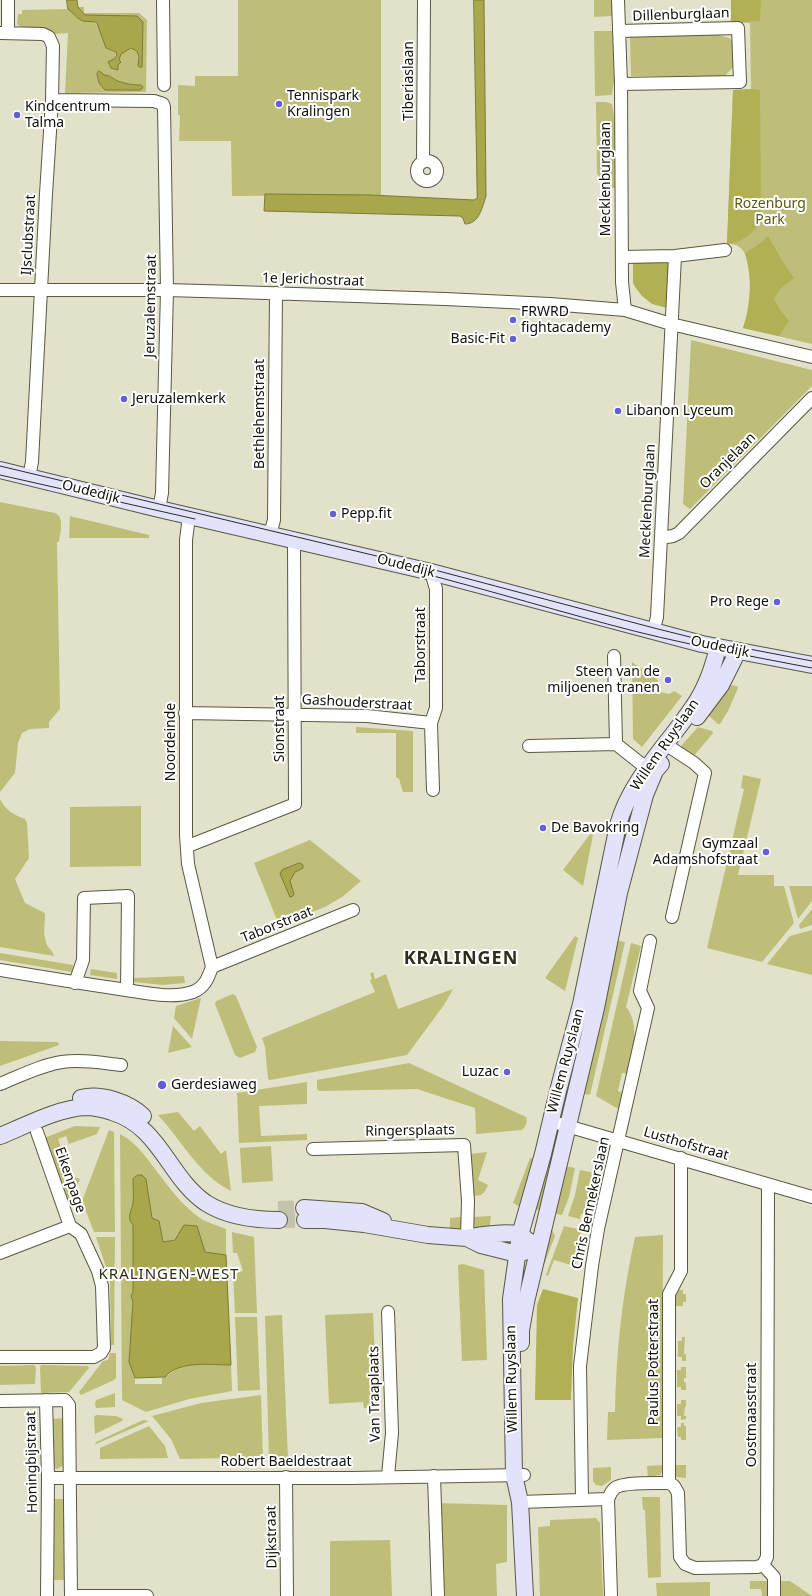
<!DOCTYPE html>
<style>
body{margin:0}
canvas{display:block;background:#e1e2c9}
</style>
<canvas width="812" height="1596"></canvas>
<script>
const c = document.querySelector('canvas').getContext('2d');
c.lineJoin = 'round';
function fillPath(path, color) { c.fillStyle = color; c.fill(path, 'evenodd'); }
function strokePath(path, color, width, dash) { c.strokeStyle = color; c.lineWidth = width; c.lineCap = dash ? 'butt' : 'round'; c.setLineDash(dash || []); c.stroke(path); }
function drawText(font, color, halo, rows, align = 'center') {
  c.font = font + ' "Noto Sans",sans-serif'; c.lineWidth = 4; c.setLineDash([]); c.textBaseline = 'middle'; c.strokeStyle = halo; c.fillStyle = color; for (const [text, x, y, turn = 0] of rows) {
    c.save(); c.translate(x, y); c.rotate((+turn || 0) * Math.PI / 180); c.textAlign = isNaN(turn) ? turn : align; if (halo) c.strokeText(text, 0, 0); c.fillText(text, 0, 0); c.restore();
  }
}
fillPath(new Path2D(`
 M238 0H381V195L232 196 231 141H179L180 115H178V85L195 86V76H238Z
 M594 0H612L613 16 594 17Z
 M731 0H812V344L743 328C750 310 760 240 727 244L733 90 751 89 750 23H731Z
 M78 7H84V13H139L147 20 146 92 65 93 68 33 55 34C44 24 28 34 17 24L18 14H22V10L70 9 98 25 106 48 117 53 114 59 111 61 108 64 114 69 118 65 121 54 131 48 135 49 138 52 139 66 143 22 85 15ZM99 71 101 72 104 75C110 75 113 79 119 81 126 84 133 85 141 85V90H105L99 83 97 73Z
 M594 31H613L614 80 612 95 595 96Z
 M715 34 729 38 732 41 733 67 725 76H631L630 37Z
 M596 102H606L612 104 615 122 616 188H605L603 180 597 174Z
 M691 340 812 370V386L690 509 683 504Z
 M0 502 55 513C65 517 60 533 59 542H57L60 709 49 722V728L30 729 22 733 18 743 15 773 0 792Z
 M70 516 149 535V538H69Z
 M632 662 658 680 657 687 660 692 669 694 674 691 682 696 642 747 633 739Z
 M729 685 737 686 738 688 728 711 720 724H718L707 714Z
 M356 727 413 731V792H403L399 779 396 777V733H356Z
 M698 727 712 731 713 733 693 757 681 748V746Z
 M743 775 761 779 738 875H774V886H784L794 923 762 962 707 948 744 789 741 788Z
 M0 799C5 810 14 815 25 819L27 823 29 858 15 879 25 903 45 913C45 923 43 933 46 942 47 948 53 950 54 956L0 947Z
 M141 806V866L70 867V807Z
 M590 834 593 835 583 886 563 870Z
 M310 840 361 881 342 897 325 907 279 925 254 863Z
 M789 886H812V901L798 919Z
 M812 909V925L800 929 799 925Z
 M812 930V975L767 964 790 936Z
 M575 936 578 938 565 991 545 978Z
 M615 940 625 942 590 1095 580 1093Z
 M631 943 641 946 626 1007C640 1022 633 1055 630 1074L622 1073 618 1091 626 1094 620 1110 596 1096Z
 M0 953 73 965 72 972 0 960Z
 M91 969 117 973V979L90 975Z
 M373 972 375 979 386 974 398 1009 453 989 444 1005 407 1055 270 1080 268 1079 265 1047 262 1038 375 992 370 980 372 979 370 974Z
 M184 976 185 983 163 985 134 982V978Z
 M233 994 236 996 257 1047 255 1052 240 1058 235 1055 215 1004 216 1001Z
 M201 998 192 1039 174 1018 176 1006Z
 M173 1026 192 1047 168 1053Z
 M0 1041 58 1042 59 1045 0 1066Z
 M409 1063 526 1117C528 1121 526 1127 522 1130L476 1134 475 1108 417 1089 319 1091 317 1089V1080Z
 M307 1082V1104L259 1106 261 1136 307 1134V1140L239 1143 237 1093Z
 M178 1112 194 1131 200 1126 221 1154 226 1150 231 1191C199 1175 182 1141 158 1115Z
 M75 1126 100 1127 97 1134 69 1144 66 1136 58 1139 71 1176 80 1179 69 1206 44 1138Z
 M109 1130 114 1132 115 1232H94L82 1201Z
 M120 1134C139 1144 149 1162 162 1178 173 1193 187 1210 203 1220 210 1223 218 1226 226 1229V1255L205 1252 176 1239 163 1242 159 1222 152 1218 146 1179 142 1175H138L133 1179V1202L131 1209V1222L133 1225V1292L131 1296 133 1302 129 1362 135 1378V1384H162V1378C168 1377 174 1369 181 1367 196 1363 215 1365 231 1365L232 1391 189 1399 146 1412 122 1400Z
 M271 1146 273 1181 242 1183 240 1148Z
 M487 1152 478 1180 488 1185C485 1193 482 1196 473 1196L469 1154Z
 M530 1158 536 1159 522 1208 513 1203Z
 M545 1162 554 1164 543 1211 534 1209Z
 M566 1166 575 1168 569 1197 562 1215 552 1213Z
 M580 1170 605 1175 604 1182 594 1180 586 1214H581L580 1219 568 1216 575 1195Z
 M491 1216 489 1230H475L473 1217Z
 M461 1217 462 1229 450 1228V1218Z
 M564 1226 582 1230 575 1266 554 1260 548 1276 546 1275Z
 M548 1229 552 1230 555 1236 542 1270 539 1271Z
 M232 1232 254 1237 257 1313H235L233 1274 243 1271 237 1253H233Z
 M663 1235 662 1438 607 1440 608 1412H615C616 1352 622 1296 635 1237Z
 M96 1237H115L114 1345H111L110 1279Z
 M463 1264 484 1270 487 1360 462 1361 458 1265Z
 M673 1290H683V1294H686V1302H683V1306H672Z
 M373 1313 377 1407 364 1408 363 1402 329 1404 325 1315Z
 M282 1315 288 1460H269L265 1316Z
 M235 1317H257L260 1390 238 1391Z
 M682 1337H685L684 1354H686V1361H682V1357H678V1341H682Z
 M110 1353H116V1378L114 1380 81 1395 80 1394 79 1392 103 1361 108 1360Z
 M34 1365 36 1367 35 1384 0 1385V1366Z
 M41 1365 88 1366 89 1368 69 1392 41 1393 40 1367Z
 M681 1367H686V1378H684V1382L686 1383V1390H681V1387H677V1370H681Z
 M115 1393V1407L96 1408 95 1404 96 1400Z
 M261 1395 263 1460 229 1461V1458L180 1459 171 1439 152 1416 201 1403Z
 M681 1400H686V1406L685 1407 684 1416H686V1419L681 1420V1416H677V1404H681Z
 M96 1415 116 1416 123 1419 122 1421 95 1434 94 1417Z
 M66 1418 64 1465 57 1469 53 1467 52 1419Z
 M143 1420 149 1421 96 1444 95 1446 96 1442Z
 M681 1423H684V1426H686V1440H681V1437H678L677 1427H681Z
 M149 1426 165 1446 168 1458 100 1459V1448Z
 M662 1465V1471L660 1475 648 1477 647 1466Z
 M673 1465H686V1478L676 1477 674 1475Z
 M611 1467V1480L602 1486 596 1485 593 1481V1468Z
 M642 1497H660L661 1577 648 1578 645 1510H643Z
 M50 1499H67L66 1580H51Z
 M439 1503 507 1505V1562L496 1564 497 1596H443Z
 M596 1518 600 1523 603 1596H540L538 1527 550 1526V1520Z
 M390 1540 392 1596H330V1541Z
 M750 1581H769L770 1589H768V1596H762L761 1589H750Z
 M776 1581H790L812 1596H776Z
 M710 1582V1596H657L656 1583Z`), '#bebe78');
fillPath(new Path2D(`
 M731 0H761L760 21 731 23Z
 M751 89 760 90 761 220C753 234 743 242 727 244L733 90Z
 M768 236 783 262 794 278 780 289 774 299 780 310 789 321 779 336 743 328C752 303 752 278 745 253L758 245Z
 M667 260 669 263 667 308 652 304 642 296 635 287 633 283V262Z
 M543 1289 578 1298 573 1346 571 1400H535L537 1305Z`), '#b1b055');
const water = new Path2D(`
 M67 0H77L78 7 85 15 137 16 143 22 142 67H139L138 65 139 57 137 51 131 48 121 54 119 60 121 62 118 65V70L111 68 108 62 114 59 117 55 116 52 106 48 97 23C92 20 86 23 81 20 76 18 73 12 68 9Z
 M474 0H484L486 196C482 208 479 224 465 224L463 218 460 216 264 211 265 194 371 195 474 200 477 198Z
 M99 71 101 72 104 75C110 75 113 79 118 81 126 84 133 85 141 85L143 87 141 90H105L99 83 97 74Z
 M300 863 303 865V868L295 872 290 881 294 894 293 896 290 897 280 874 282 870Z
 M138 1175H142L146 1179 152 1218 159 1221 163 1242 175 1240 184 1225 197 1226 205 1252 226 1255 231 1365C211 1365 179 1360 165 1377L135 1378 129 1362 133 1302 131 1296 133 1292V1225C126 1218 132 1210 133 1203 134 1195 133 1187 133 1179Z`);
fillPath(water, '#a8a74b');
strokePath(water, '#7b7a37', 1);
strokePath(new Path2D(`
 M278 1209 304 1208
 M279 1220H305`), '#c2c3ac', 16, [16, 8]);
const street = new Path2D(`
 M163 0 164 85
 M618 0 621 84 622 282 625 310
 M619 31 738 28 740 82 621 84
 M0 33 43 34 49 37 53 46 52 100 46 194 32 462 29 477
 M8 33V0
 M52 100 154 101 163 104 164 107 167 290 162 493 159 509
 M417 171a10 10 0 1 1 20 0a10 10 0 1 1-20 0Z
 M423 162 424 0
 M622 257 675 256 725 250
 M0 290H167L236 292 445 299 550 304 625 310 671 324 812 357
 M189 516 186 540V835L188 864 212 967
 M270 534 274 520 276 293
 M661 538 673 536 679 533 812 398
 M431 572 436 589V708L431 723 433 790
 M653 632 657 617 675 256
 M614 656 616 744
 M185 713 367 716 431 723
 M665 744 694 763 705 773 672 917
 M529 746 616 744 640 763 654 771
 M188 846 295 804 294 539
 M212 967 353 910
 M0 970C42 977 84 984 126 990 147 993 172 999 193 992 205 987 208 978 212 967
 M75 983 83 960 84 898 128 896 127 990
 M0 1084C20 1076 41 1065 62 1062 81 1059 102 1063 121 1065
 M560 1124 812 1197
 M313 1149 464 1145 468 1201 467 1238
 M0 1253 70 1226
 M388 1312 392 1433 388 1476
 M0 1357H94L101 1353 104 1348 102 1286 98 1271 81 1234 70 1226 37 1132
 M46 1400 48 1478 47 1596
 M0 1401 65 1400 69 1405 71 1596
 M434 1476 438 1596
 M286 1477 287 1596
 M48 1478H351L524 1475
 M669 1483 674 1486 678 1493 680 1557 685 1564 695 1568 757 1567 763 1565 767 1557 768 1185
 M669 1483V1294L681 1271V1158
 M582 1499 580 1366 592 1266 598 1229 648 1008 640 991 650 941
 M520 1502 608 1499
 M763 1565 774 1577V1596
 M71 1596H147
 M611 1596 608 1499C610 1495 611 1491 615 1488 622 1482 658 1483 669 1483`);
const secondary = new Path2D(`
 M0 470 159 509 431 572 702 644 812 665
 M697 717 721 685 738 651
 M81 1098C101 1093 128 1102 143 1116
 M0 1136C25 1126 58 1108 86 1107 95 1107 103 1109 112 1112 161 1127 168 1177 206 1203 228 1217 254 1220 279 1220
 M304 1208 362 1212 383 1221
 M305 1220H325L364 1224 428 1235 467 1238 481 1245 517 1254 527 1251
 M467 1238C478 1235 510 1231 521 1235 524 1237 526 1240 529 1241
 M521 1343V1330L526 1302 596 1008 619 893 645 795 655 771 661 764
 M525 1596 520 1502 514 1475 511 1299 520 1235 543 1154 558 1091 581 1004 618 825C631 779 667 746 693 707 705 690 713 668 718 647`);
strokePath(street, '#585843', 14);
strokePath(secondary, '#585843', 18);
strokePath(street, '#fff', 12);
strokePath(secondary, '#e2e3fb', 16);
strokePath(new Path2D(`
 M0 466 431 569 654 628 702 640 812 661
 M0 475 195 519
 M386 564C461 582 536 605 611 625 677 643 745 655 812 668`), '#2b2b21', 1);
for (const [x, y, r, color] of [
 [279,104,4,"#665ed7"],
 [17,115,4,"#665ed7"],
 [513,320,4,"#665ed7"],
 [513,339,4,"#665ed7"],
 [124,399,4,"#665ed7"],
 [618,411,4,"#665ed7"],
 [333,514,4,"#665ed7"],
 [777,602,4,"#665ed7"],
 [668,680,4,"#665ed7"],
 [543,828,4,"#665ed7"],
 [766,852,4,"#665ed7"],
 [507,1072,4,"#665ed7"],
 [162,1085,5,"#665ed7"]
]) { const dot = new Path2D(); dot.arc(x, y, r, 0, 2 * Math.PI); c.fillStyle = color; c.fill(dot); strokePath(dot, '#fff', 1.5); }
drawText('14px', '#111109', '#fff', [
 ["Dillenburglaan",681,15,-2],
 ["Tiberiaslaan",409,81,-90],
 ["Mecklenburglaan",606,179,-90],
 ["IJsclubstraat",29,235,-87],
 ["1e Jerichostraat",313,280,2],
 ["Jeruzalemstraat",151,306,-89],
 ["Bethlehemstraat",260,414,-90],
 ["Oranjelaan",728,461,-45],
 ["Oudedijk",91,492,14],
 ["Mecklenburglaan",648,501,-87],
 ["Oudedijk",406,566,14],
 ["Taborstraat",421,645,-90],
 ["Oudedijk",720,647,12],
 ["Gashouderstraat",357,703,3],
 ["Sionstraat",280,729,-90],
 ["Noordeinde",171,742,-90],
 ["Willem Ruyslaan",665,745,-55],
 ["Taborstraat",277,925,-22],
 ["Willem Ruyslaan",566,1061,-75],
 ["Ringersplaats",410,1131,-1],
 ["Lusthofstraat",686,1144,16],
 ["Eikenpage",70,1180,71],
 ["Chris Bennekerslaan",591,1203,-78],
 ["Paulus Potterstraat",654,1362,-90],
 ["Willem Ruyslaan",512,1379,-91],
 ["Van Traaplaats",375,1394,-91],
 ["Oostmaasstraat",752,1415,-90],
 ["Honingbijstraat",32,1462,-91],
 ["Robert Baeldestraat",286,1462],
 ["Dijkstraat",272,1537,-91]
]);
drawText('14px', '#111109', '#fff', [
 ["Tennispark",287,96],
 ["Kralingen",287,112],
 ["Kindcentrum",25,107],
 ["Talma",25,123],
 ["FRWRD",521,312],
 ["fightacademy",521,328],
 ["Basic-Fit",505,339,"right"],
 ["Jeruzalemkerk",132,399],
 ["Libanon Lyceum",626,411],
 ["Pepp.fit",341,514],
 ["Pro Rege",769,602,"right"],
 ["Steen van de",660,672,"right"],
 ["miljoenen tranen",660,688,"right"],
 ["De Bavokring",551,828],
 ["Gymzaal",758,844,"right"],
 ["Adamshofstraat",758,860,"right"],
 ["Luzac",499,1072,"right"],
 ["Gerdesiaweg",171,1085]
], 'left');
drawText('14px', '#5b5a17', '#fff', [
 ["Rozenburg",770,204],
 ["Park",770,220]
]);
c.letterSpacing = '1px';
drawText('15px', '#2d2d19', '#fff', [
 ["KRALINGEN-WEST",169,1275]
]);
c.letterSpacing = '0px';
c.letterSpacing = '1px';
drawText('bold 18px', '#2d2d19', '#fff', [
 ["KRALINGEN",461,959]
]);
c.letterSpacing = '0px';
</script>
